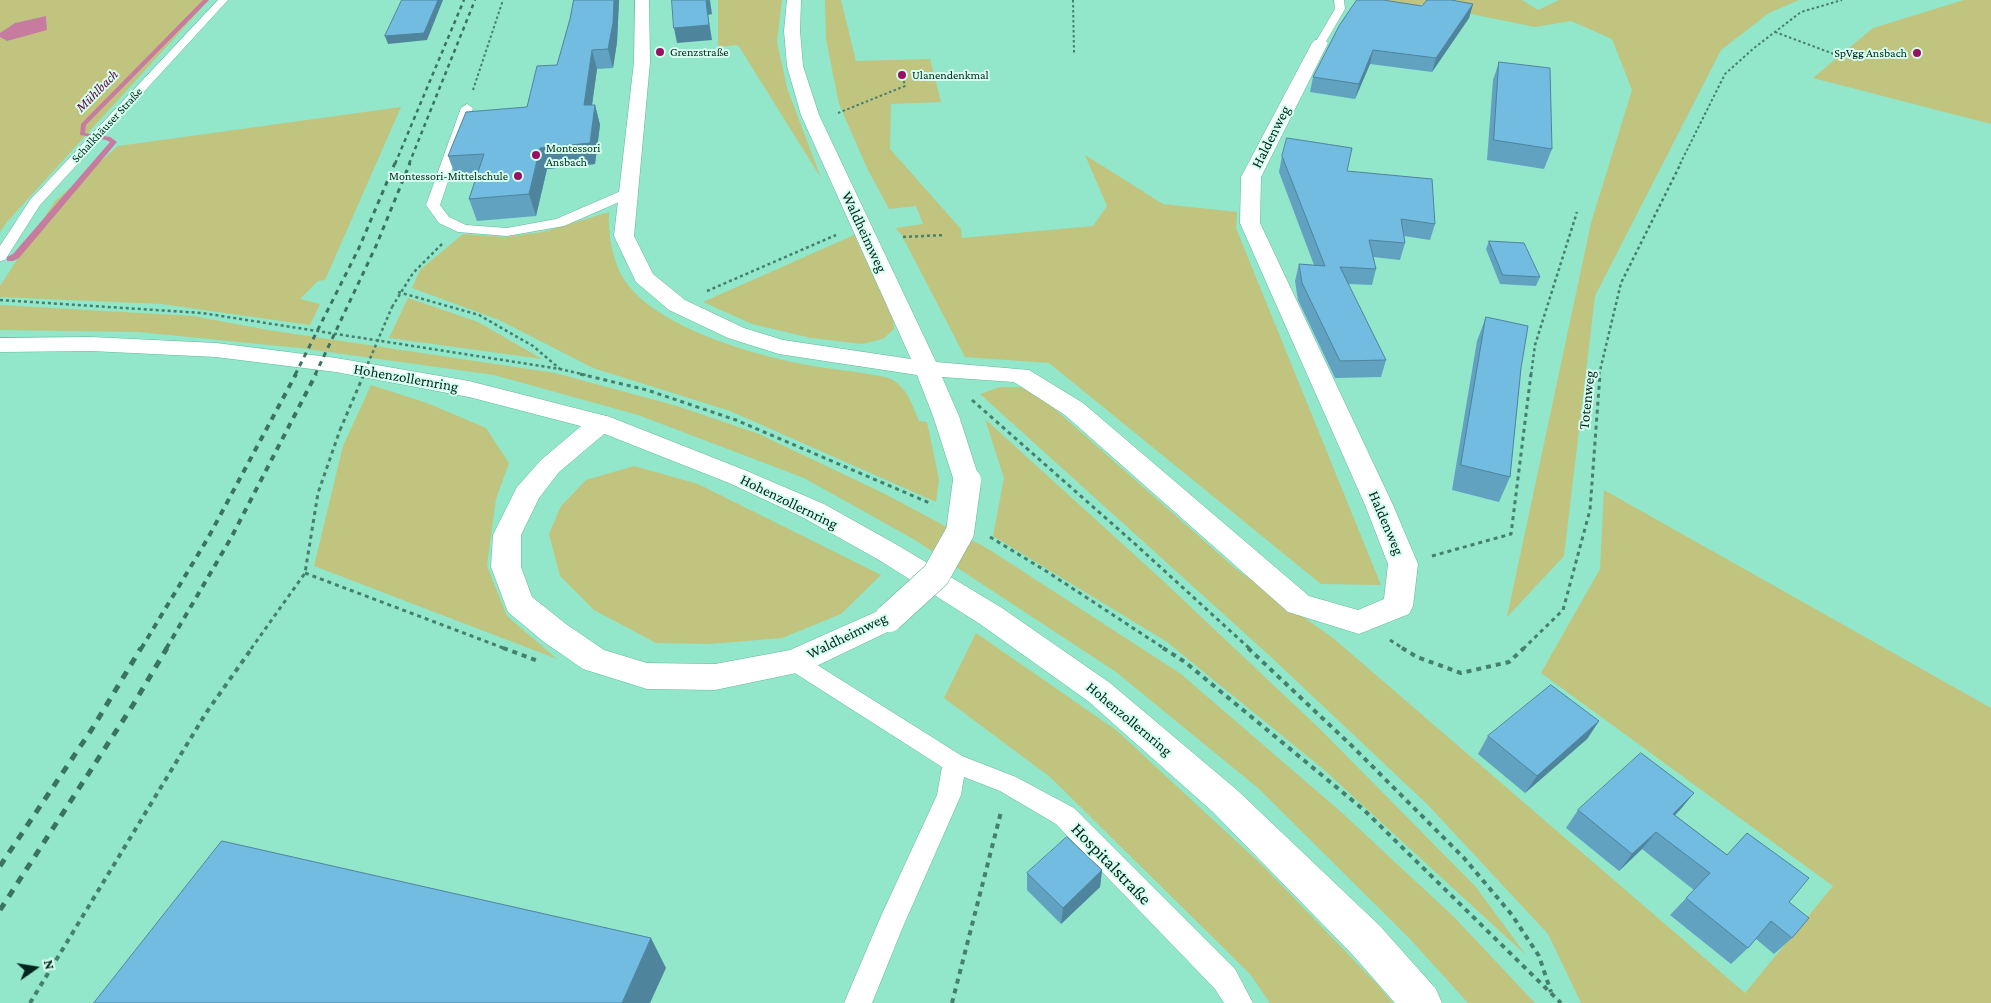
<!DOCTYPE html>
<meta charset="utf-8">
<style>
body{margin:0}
#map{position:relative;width:1991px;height:1003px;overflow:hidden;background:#92e6ca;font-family:"Crimson Pro",serif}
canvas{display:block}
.north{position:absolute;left:10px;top:943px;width:50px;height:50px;-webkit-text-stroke:4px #d6feef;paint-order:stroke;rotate:77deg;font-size:14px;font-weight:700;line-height:20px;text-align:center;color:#01251c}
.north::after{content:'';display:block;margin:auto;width:18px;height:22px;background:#01251c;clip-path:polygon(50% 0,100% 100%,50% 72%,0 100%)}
</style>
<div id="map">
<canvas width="1991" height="1003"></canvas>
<div class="north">N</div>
</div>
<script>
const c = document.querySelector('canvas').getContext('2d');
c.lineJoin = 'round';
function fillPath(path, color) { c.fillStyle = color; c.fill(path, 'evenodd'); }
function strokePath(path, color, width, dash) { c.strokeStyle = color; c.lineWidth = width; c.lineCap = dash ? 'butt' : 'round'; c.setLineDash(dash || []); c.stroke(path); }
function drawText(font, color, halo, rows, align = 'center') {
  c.font = font + ' "Crimson Pro",serif'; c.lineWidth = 4; c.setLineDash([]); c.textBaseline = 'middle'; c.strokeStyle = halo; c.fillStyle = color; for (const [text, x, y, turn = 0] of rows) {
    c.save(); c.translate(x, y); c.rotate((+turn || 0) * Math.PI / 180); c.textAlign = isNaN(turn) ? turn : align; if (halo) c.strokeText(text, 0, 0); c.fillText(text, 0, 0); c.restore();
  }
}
fillPath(new Path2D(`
 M0 0H209L7 222 0 232V37L7 41 47 29 46 16 15 23 0 33Z
 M718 0H782L777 42 787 88 821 178 738 45 718 47Z
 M825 0H841L856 61 930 59 941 102 891 104 890 149 961 229 962 238 1093 226 1107 206 1085 155 1163 204 1237 212 1236 228 1381 585 1321 584 1049 363 965 357 901 234 895 228 923 224 916 206 889 209 867 168 839 104 826 39Z
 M1357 0H1522L1538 10 1559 0H1799L1769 13 1721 50 1595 296 1564 556 1507 617 1591 223 1632 90 1612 39 1571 21 1535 27 1422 4 1412 9Z
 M1964 0H1991V124L1813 78 1873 28Z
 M401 107 325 280 318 281 300 299 320 304 310 325 161 304 0 297V286L55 201 118 146Z
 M609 212C608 235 612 261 625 281 659 330 762 358 819 367 832 369 886 375 893 380 909 391 912 405 919 421L927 422 939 479 936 502 730 411 593 368 499 320 412 288 420 270 463 234 504 237 543 232Z
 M854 235 893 318 894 329 883 339 862 344 811 338 752 324 703 302Z
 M408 298 478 322 542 359 389 338Z
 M0 305 193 316 268 330 555 373 677 406 759 434 883 493 990 550 1181 674 1340 811 1454 917 1535 1003H1468L1410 939 1258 788 1116 672 915 540 804 478 638 415 494 375 300 348 138 332 0 330Z
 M371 385 427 403 486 428 509 463 496 499 487 566 507 616 557 659 314 566 343 446Z
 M1000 387H1023L1048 403 1236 569 1333 638 1745 993 1833 886 1541 673 1600 569 1604 490 1991 708V1003H1581L1548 934 1428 805 1270 656 980 394Z
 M985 419 1160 578 1320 729 1475 886 1526 955 1322 768 1167 642 993 536 1004 478Z
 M634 466 698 484 881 575 841 614 782 638 710 644 656 643 594 610 560 576 549 534 561 506 586 480Z
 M976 633 1116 730 1263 866 1377 984 1393 1003H1270L1250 974 1050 777 944 698Z`), '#c0c47f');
fillPath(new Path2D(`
 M46 16 47 30 7 41 0 37V33L15 23Z`), '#c77c9f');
fillPath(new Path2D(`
 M203 0H209L86 125 85 133 110 137 117 142 19 258 13 261H7V257L13 254 110 142 106 140 80 135 81 124Z`), '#c77c9f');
const service = new Path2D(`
 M218 0H228L40 205 5 260 0 261V246L30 200Z
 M1334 0H1344L1345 9 1324 45H1316L1315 43 1335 9Z
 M467 104 473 108 440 205 449 217 466 225 507 228 556 219 623 190 628 189 635 193 633 196 564 226 507 236 458 232 439 223 426 205 461 108Z
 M795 653 803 656 962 756 1016 777 1074 808 1235 969 1253 1003H1224L1215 989 1056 824 1000 791 964 777 961 795 902 929 872 1003H844L881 916 937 795 942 767 787 668 784 662 787 656Z`);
const minor = new Path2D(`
 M635 0H649L650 62 634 236 653 274 685 300 744 328 783 340 911 359 801 115 787 66 784 31 787 0H801L800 31 803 66 819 115 936 362 1029 370 1083 403 1309 596 1358 610 1384 599 1388 564 1365 505 1240 223 1241 177 1312 43 1315 40H1325L1328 43 1261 177 1260 223 1393 505 1418 564 1413 606 1409 614 1359 634 1288 612 1065 415 1014 382 942 377 959 416 980 481 977 487 967 490 957 487 954 481 933 416 917 375 779 354 728 338 669 310 636 282 614 236 634 62Z
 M601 415 610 417 614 423 610 429 559 472 539 498 521 535V567L532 597 566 624 604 650 647 663 715 664 790 650 889 606 900 610 904 618 900 626 806 671 715 690 647 689 583 669 544 642 508 612 491 567 493 535 517 487 541 460 592 417Z`);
const secondary = new Path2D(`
 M91 337 216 343 336 358 469 381 610 417 747 471 824 504 899 546 1002 608 1110 683 1237 790 1380 926 1436 989 1442 1003H1395L1352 954 1213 812 1088 701 980 624 879 560 804 518 729 483 592 429 469 397 336 372 216 357 91 351 0 352V338Z`);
strokePath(service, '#63b69c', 1);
strokePath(minor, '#63b69c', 1);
strokePath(secondary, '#63b69c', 1);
strokePath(new Path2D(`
 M1073 0 1074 53
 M1775 32 1834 54
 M473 90 503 0
 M838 113 905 86 902 74
 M1680 164 1725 74 1754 48 1801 12 1842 0`), '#457f6e', 2, [2.5, 2.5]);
strokePath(new Path2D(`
 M903 237 945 235
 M707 291 836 235
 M398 292 479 315 533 346 560 369
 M0 300 202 313 560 369 586 375
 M392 307 413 273 442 244
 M1531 375 1535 345 1577 212
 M1599 375 1621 283 1681 163`), '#457f6e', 2.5, [3, 3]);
strokePath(new Path2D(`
 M580 374 647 390 736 420 932 504
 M972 400 1134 543 1250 649
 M990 537 1046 571 1165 649
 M1432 556 1511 534 1531 374
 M305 573 506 649
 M1390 640 1404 649
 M251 649 305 573 318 493 340 430
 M1523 649 1563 610 1590 510 1600 374`), '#457f6e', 3, [4, 4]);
strokePath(new Path2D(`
 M503 648 538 661
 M1163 648 1185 662 1364 810 1561 1003
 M1248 648 1353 747 1464 858 1512 915 1539 956 1551 992
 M1402 648 1417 657 1461 673 1509 662 1524 648
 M30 1003 206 713 252 648
 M952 1003 1001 812`), '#457f6e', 4, [5, 5]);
fillPath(service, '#fff');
fillPath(minor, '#fff');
fillPath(secondary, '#fff');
strokePath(new Path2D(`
 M395 164 464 0
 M409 164 475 0`), '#3b7362', 2.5, [4, 4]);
strokePath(new Path2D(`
 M295 375 359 248 395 163
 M315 375 376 246 410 163`), '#3b7362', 3, [5, 5]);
strokePath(new Path2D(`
 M141 649 208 538 296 374
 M166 649 231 538 316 374`), '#3b7362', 4, [6, 6]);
strokePath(new Path2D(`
 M0 866 92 729 141 648
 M0 910 133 705 167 648`), '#3b7362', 5, [8, 8]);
const minorBridge = new Path2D(`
 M889 618 936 575 960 532 967 481`);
strokePath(minorBridge, '#63b69c', 29, []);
strokePath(new Path2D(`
 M363 375 392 307`), '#457f6e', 2.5, [3, 3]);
strokePath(new Path2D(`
 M340 430 364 374`), '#457f6e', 3, [4, 4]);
strokePath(minorBridge, '#fff', 28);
fillPath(new Path2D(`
 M574 0H619L617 42 613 68 597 69 592 105H595L600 125 595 164 547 169 536 216 477 221 469 199 477 176 456 177 448 156 527 107 557 65 570 19Z
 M1473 4 1469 18 1432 72 1370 64 1355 99 1310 92 1313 77 1422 6Z
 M1499 62 1552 149 1544 169 1487 160 1493 80Z
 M1282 156 1347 171 1435 224 1430 240 1404 236 1405 243 1400 260 1373 257 1376 269 1372 285 1348 284 1386 360 1381 377 1335 378 1298 300 1295 281 1299 264 1314 265 1279 172Z
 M1489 241 1540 277 1536 286 1500 284 1486 249Z
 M1486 317 1521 368 1510 477 1499 502 1452 490 1477 341Z
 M1599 721 1587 739 1525 793 1478 754 1488 736Z
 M1694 793 1675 815 1789 902 1792 938 1774 954 1756 939 1748 948 1731 964 1670 915 1694 890 1642 849 1619 871 1566 828 1578 810Z
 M1102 870 1100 887 1061 924 1027 890V873Z`), '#61a2c1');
fillPath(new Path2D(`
 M438 0H443L427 40 388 44 385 36Z
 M614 0H619L617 42 613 68 608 49Z
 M710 0 712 14 708 15 712 40 677 43 674 28 706 1Z
 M1473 4 1469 18 1432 72 1436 58Z
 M592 50 597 69 589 126 584 105Z
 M1373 50 1370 64 1355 99 1359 84Z
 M595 105 600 125 595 164 547 169 536 216 529 194 540 148Z
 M1599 721 1587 739 1525 793 1537 776Z
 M1694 793 1680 810 1659 831 1673 814Z
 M1656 832 1642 849 1619 871 1632 854Z
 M1102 870 1100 887 1061 924 1063 908Z
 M651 938 666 968 650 1003H622Z`), '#4f849d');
const building = new Path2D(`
 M402 0H438L424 33 385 36Z
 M574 0H614L613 23 608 49 592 50 584 105H595L590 143 540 148 529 194 469 199 484 154 448 156 466 112 527 107 537 66 557 65 570 19Z
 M672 0H709L706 1 709 25 674 28Z
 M1357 0H1383L1422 6 1427 0H1451L1473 4 1436 58 1373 50 1359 84 1313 77 1339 26Z
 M1499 62 1550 68 1552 149 1494 140Z
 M1287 138 1352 148 1347 171 1432 179 1435 224 1401 219 1405 243 1369 240 1376 269 1340 267 1386 360 1340 361 1302 283 1299 264 1325 266 1282 156Z
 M1489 241 1524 243 1540 277 1503 275Z
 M1486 317 1528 326 1521 368 1510 477 1461 465Z
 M1551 685 1599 721 1537 776 1488 736Z
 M1641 753 1694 793 1673 814 1727 855 1747 833 1809 878 1789 902 1809 918 1792 938 1771 921 1748 948 1686 898 1710 873 1656 832 1632 854 1578 810Z
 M1067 837 1102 870 1063 908 1027 873Z
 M222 841 651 938 622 1003H94Z`);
fillPath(building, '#71bce0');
strokePath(building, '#4f849d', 1);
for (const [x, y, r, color] of [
 [660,52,5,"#990f63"],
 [1917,53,5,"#990f63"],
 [902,75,5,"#990f63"],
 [536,155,5,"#990f63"],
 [518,176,5,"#990f63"]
]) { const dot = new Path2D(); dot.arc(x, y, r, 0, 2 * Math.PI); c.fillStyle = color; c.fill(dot); strokePath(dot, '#d6feef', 2); }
drawText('12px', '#01251c', '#d6feef', [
 ["Grenzstraße",670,52],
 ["SpVgg Ansbach",1907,53,"right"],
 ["Ulanendenkmal",912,75],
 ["Montessori",546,148],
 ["Ansbach",546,162],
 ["Montessori-Mittelschule",508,176,"right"]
], 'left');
drawText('12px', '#01251c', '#d6feef', [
 ["Schalkhäuser Straße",107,125,-47]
]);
drawText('italic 14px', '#62043e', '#d6feef', [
 ["Mühlbach",97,91,-45]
]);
drawText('15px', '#01251c', '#d6feef', [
 ["Haldenweg",1271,137,-63],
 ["Waldheimweg",864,232,65],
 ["Hohenzollernring",406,378,10],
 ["Totenweg",1587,400,-84],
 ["Hohenzollernring",789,502,26],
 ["Haldenweg",1386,523,67],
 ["Waldheimweg",847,636,-26],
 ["Hohenzollernring",1129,719,40]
]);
drawText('18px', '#01251c', '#d6feef', [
 ["Hospitalstraße",1111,864,46]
]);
</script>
